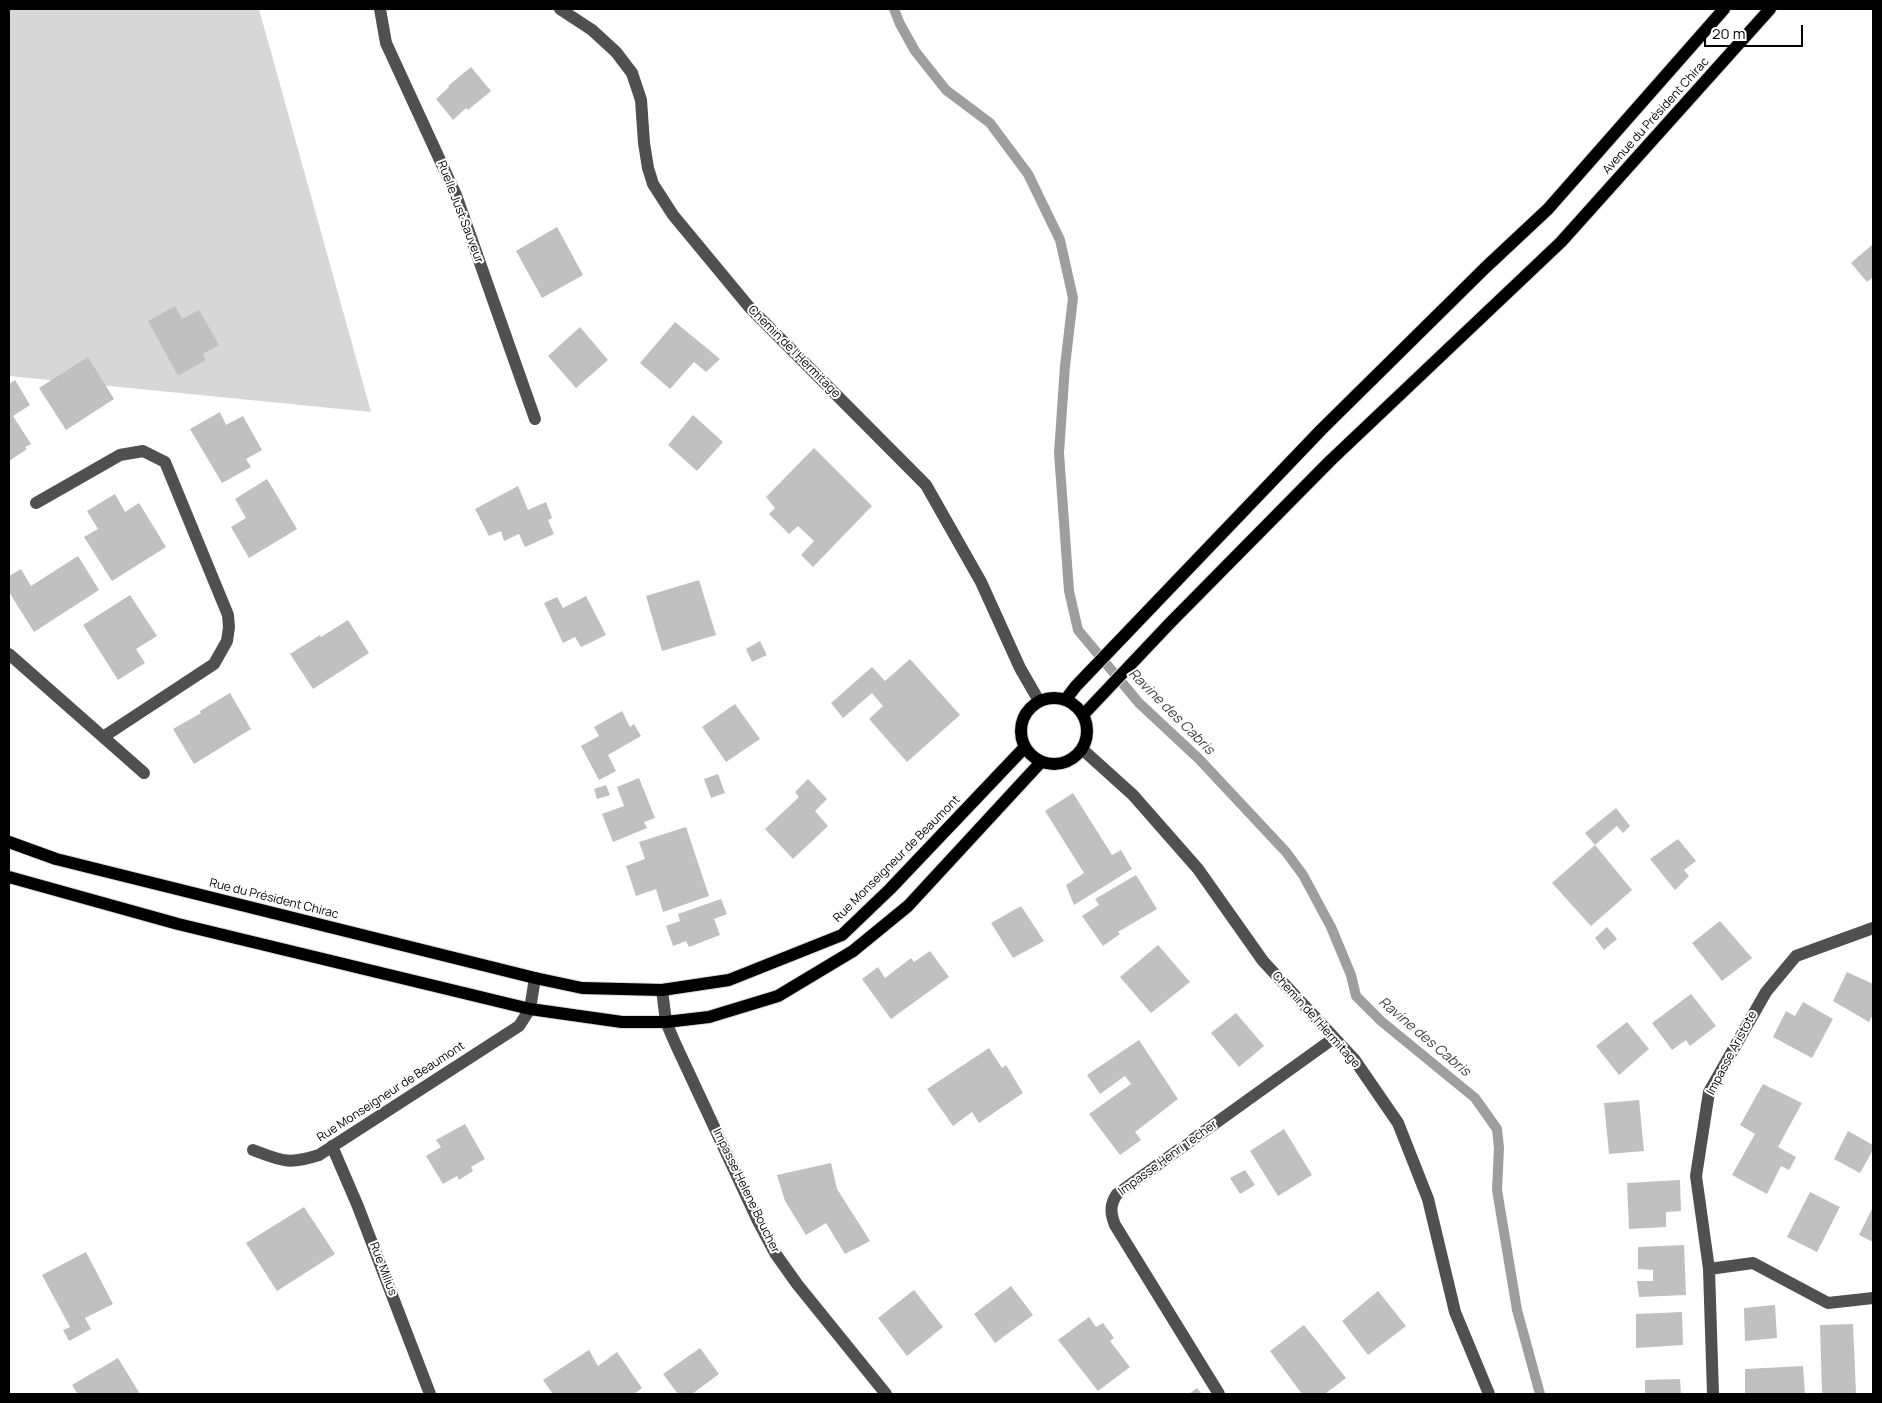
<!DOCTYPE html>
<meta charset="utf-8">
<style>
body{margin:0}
#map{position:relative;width:1882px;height:1403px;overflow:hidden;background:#fff;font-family:Manrope,sans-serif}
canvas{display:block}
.frame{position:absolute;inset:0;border:10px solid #000;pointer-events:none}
.scale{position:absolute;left:1704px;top:25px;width:99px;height:22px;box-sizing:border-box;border:2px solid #000;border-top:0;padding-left:6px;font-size:15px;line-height:18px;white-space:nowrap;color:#000;-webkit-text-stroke:4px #fff;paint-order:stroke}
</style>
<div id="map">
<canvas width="1882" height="1403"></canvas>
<div class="frame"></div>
<div class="scale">20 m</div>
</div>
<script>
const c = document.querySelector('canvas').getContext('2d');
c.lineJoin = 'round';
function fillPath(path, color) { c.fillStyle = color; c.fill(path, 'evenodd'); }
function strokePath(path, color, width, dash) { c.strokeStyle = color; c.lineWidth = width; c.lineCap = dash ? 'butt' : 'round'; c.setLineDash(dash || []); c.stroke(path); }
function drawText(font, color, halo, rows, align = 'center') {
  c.font = font + ' Manrope,sans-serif'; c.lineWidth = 4; c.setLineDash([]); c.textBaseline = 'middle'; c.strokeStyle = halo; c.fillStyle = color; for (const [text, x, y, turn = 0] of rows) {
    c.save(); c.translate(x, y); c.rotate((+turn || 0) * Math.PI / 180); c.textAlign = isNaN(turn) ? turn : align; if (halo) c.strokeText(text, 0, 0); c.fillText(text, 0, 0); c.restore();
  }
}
fillPath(new Path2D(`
 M9 9H259L371 412 9 376Z`), '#d7d7d7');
strokePath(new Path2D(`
 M894 9 900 24 915 51 946 90 990 123 1028 174 1060 240 1073 298 1065 366 1059 453 1069 591 1078 630 1139 703 1199 759 1286 852 1303 875 1331 927 1351 975 1356 996 1381 1021 1475 1098 1497 1129 1499 1148 1497 1190 1517 1310 1540 1394`), '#9e9e9e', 10);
fillPath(new Path2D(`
 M471 67 491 91 468 110 466 108 453 120 436 99 449 87 448 86Z
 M557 227 583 275 542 298 516 251Z
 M1873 244V277L1867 282 1851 263Z
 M175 306 182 319 199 310 219 345 203 354 206 360 178 376 148 321Z
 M675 322 720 359 706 372 694 362 670 389 640 363Z
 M580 327 608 360 576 388 548 356Z
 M88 357 114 399 66 430 39 388Z
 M15 380 30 405 13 416 31 444 25 447 27 449 9 461V384Z
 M220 412 226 425 243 416 262 450 246 459 251 467 222 483 190 429Z
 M693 415 723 442 697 471 668 445Z
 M814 448 872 506 813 567 801 555 814 541 798 526 789 534 769 514 775 508 766 497Z
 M267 479 297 529 249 558 231 527 246 518 235 499Z
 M518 486 528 510 546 502 552 518 548 520 554 534 525 547 519 534 504 541 501 531 489 536 475 509Z
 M115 494 125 512 139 503 166 547 112 581 84 537 98 529 87 511Z
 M78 556 99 590 34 632 9 592V576L21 569 31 586Z
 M699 580 716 635 662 651 646 596Z
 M130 595 157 636 136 649 145 663 118 680 83 625Z
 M586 596 606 635 581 647 575 637 563 643 544 603 557 597 563 608Z
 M348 620 369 653 313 689 290 654 320 635 321 637Z
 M760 641 767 655 752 662 746 649Z
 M910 659 960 715 907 762 869 719 883 706 872 693 843 718 831 703 872 667 885 681Z
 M230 693 251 729 194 764 173 729 201 713 200 711Z
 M735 704 760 739 726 762 702 727Z
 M622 711 630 727 634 724 641 736 608 755 616 771 599 780 581 746 599 736 594 727Z
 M718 774 725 793 711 798 704 779Z
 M639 778 655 818 644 822 647 828 613 842 602 814 624 806 617 787Z
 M808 779 827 799 815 811 828 826 793 859 765 829 799 797 795 792Z
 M606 785 610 795 597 799 594 789Z
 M1073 793 1112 855 1121 850 1132 869 1074 905 1066 885 1084 873 1045 811Z
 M1616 808 1630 826 1623 833 1617 826 1595 845 1632 890 1591 926 1552 883 1595 845 1585 833Z
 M686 827 709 896 663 912 656 889 636 896 626 866 645 859 639 842Z
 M1678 839 1696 861 1684 870 1689 876 1675 890 1650 859Z
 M1136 875 1157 909 1118 932 1120 934 1103 946 1082 916 1099 905 1095 899Z
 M721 899 727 914 714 919 720 935 689 947 686 941 673 946 666 926 680 921 678 914Z
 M1021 906 1044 941 1013 958 991 923Z
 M1720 921 1752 958 1722 981 1692 943Z
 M1607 927 1617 939 1604 950 1595 938Z
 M1158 945 1190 982 1151 1013 1120 977Z
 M930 951 949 977 891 1019 862 979 878 967 885 978 911 958 914 962Z
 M1847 972 1873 984V1015L1869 1022 1833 1001Z
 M1691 994 1716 1026 1690 1046 1686 1040 1672 1050 1652 1023Z
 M1803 1002 1833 1019 1812 1058 1773 1037 1786 1011 1795 1016Z
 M1236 1013 1264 1046 1239 1067 1211 1033Z
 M1627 1022 1649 1049 1619 1075 1596 1046Z
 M1139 1040 1178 1099 1135 1132 1141 1140 1120 1155 1089 1114 1131 1084 1125 1076 1100 1094 1087 1075Z
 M989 1048 1002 1068 1006 1065 1023 1093 979 1123 972 1112 953 1126 927 1089Z
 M1763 1084 1802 1103 1778 1147 1796 1157 1789 1170 1781 1166 1767 1194 1732 1175 1755 1134 1740 1125Z
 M1639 1100 1644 1151 1609 1154 1604 1103Z
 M465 1124 485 1159 471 1167 473 1171 459 1180 457 1176 443 1184 426 1156 441 1147 436 1140Z
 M1284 1129 1312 1175 1278 1196 1250 1151Z
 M1848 1131 1873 1145V1150L1860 1173 1834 1159Z
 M831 1163 837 1189 870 1241 845 1254 826 1223 806 1235 785 1201 777 1175Z
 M1245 1170 1255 1185 1240 1194 1230 1178Z
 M1680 1180 1681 1211 1666 1212V1227L1629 1229 1627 1183Z
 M1810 1192 1840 1207 1817 1252 1787 1237Z
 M304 1207 335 1254 277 1291 246 1243Z
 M1873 1207V1242L1859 1235Z
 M1684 1245 1686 1295 1639 1297 1637 1281H1653V1270L1638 1269V1247Z
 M86 1252 113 1304 85 1318 91 1329 69 1341 63 1330 70 1327 42 1275Z
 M1011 1286 1033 1315 995 1343 974 1314Z
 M914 1290 943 1327 907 1356 878 1318Z
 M1378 1291 1406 1326 1368 1355 1342 1321Z
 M1775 1305 1777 1338 1745 1341 1744 1308Z
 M1682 1312 1683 1345 1636 1348V1314Z
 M1089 1317 1096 1327 1103 1323 1114 1338 1110 1341 1130 1367 1098 1391 1058 1340Z
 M1853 1324 1856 1394H1822L1820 1325Z
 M1304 1325 1346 1378 1325 1394H1302L1270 1351Z
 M700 1348 719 1374 692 1394H678L663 1374Z
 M589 1350 598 1366 617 1352 642 1388 634 1394H553L543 1380Z
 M118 1358 140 1394H78L72 1385Z
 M1803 1366 1805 1394H1745V1369Z
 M1680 1379 1681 1394H1645V1380Z
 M1197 1388 1202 1394H1189Z`), '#c0c0c0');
const major = new Path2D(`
 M1021 731a33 33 0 1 1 66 0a33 33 0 1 1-66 0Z
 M1066 699 1076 686 1321 430 1485 268 1548 209 1724 9
 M1083 715 1170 623 1330 461 1561 242 1770 9
 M9 842 56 859 535 978 582 988 662 990 729 980 842 935 890 889 1025 747
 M9 877 178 924 530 1009 622 1022H666L709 1017 778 996 853 951 908 906 1041 762`);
strokePath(major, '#dbdbdb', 14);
strokePath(new Path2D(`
 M380 9 386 43 456 195 535 419
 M560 9 592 30 616 52 632 73 641 100 644 143 648 168 653 184 673 215 750 308 926 485 981 582 1020 668 1039 701
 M36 503 120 455 143 451 165 462 228 615 229 627 227 641 214 664 103 737
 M9 654 144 773
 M1082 749 1133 795 1198 869 1263 961 1354 1059 1398 1123 1428 1199 1455 1312 1489 1394
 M662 990 666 1022 675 1043 758 1221 775 1253 797 1284 886 1394
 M332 1146 357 1204 430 1394
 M253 1150C282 1161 288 1165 319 1155L519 1026 530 1009 535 978
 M1709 1269 1753 1263 1828 1303 1873 1298
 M1219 1394 1115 1225C1110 1213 1110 1204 1117 1194L1334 1038
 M1713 1394 1709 1269 1696 1176 1709 1092 1766 992 1796 956 1873 928`), '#505050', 12);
strokePath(major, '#000', 12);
drawText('12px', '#000', '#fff', [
 ["Avenue du Président Chirac",1656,116,-48],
 ["Ruelle Just Sauveur",460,212,69],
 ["Chemin de l'Hermitage",794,352,45],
 ["Rue Monseigneur de Beaumont",897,859,-45],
 ["Rue du Président Chirac",274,899,14],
 ["Chemin de l'Hermitage",1316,1020,48],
 ["Impasse Aristote",1732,1053,-62],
 ["Rue Monseigneur de Beaumont",391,1092,-33],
 ["Impasse Henri Techer",1168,1158,-36],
 ["Impasse Helene Boucher",746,1191,64],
 ["Rue Milius",383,1269,69]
]);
drawText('italic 14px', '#3f3f3f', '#fff', [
 ["Ravine des Cabris",1171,712,45],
 ["Ravine des Cabris",1424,1037,40]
]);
</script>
